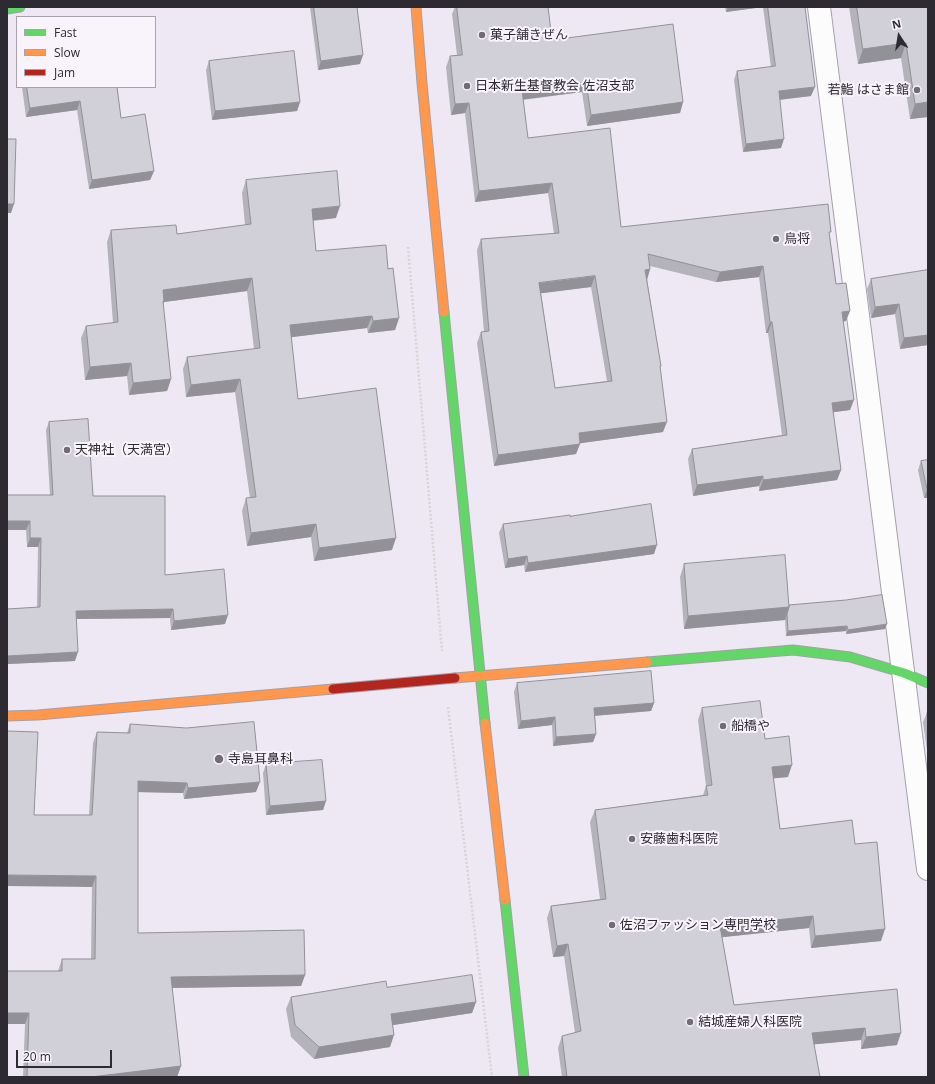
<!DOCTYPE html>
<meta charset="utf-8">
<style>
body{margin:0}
#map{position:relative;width:935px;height:1084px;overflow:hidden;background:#eee8f4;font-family:"Open Sans",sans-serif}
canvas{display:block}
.frame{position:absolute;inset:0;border:8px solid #2e2a31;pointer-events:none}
.legend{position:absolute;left:16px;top:16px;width:140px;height:72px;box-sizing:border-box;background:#f9f4fc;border:1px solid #a8a3ab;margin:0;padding:5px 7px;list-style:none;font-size:12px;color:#2e2a31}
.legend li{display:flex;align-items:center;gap:8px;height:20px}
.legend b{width:20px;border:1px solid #a8a3ab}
.north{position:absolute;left:879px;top:16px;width:40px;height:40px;-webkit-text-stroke:3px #f9f4fc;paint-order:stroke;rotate:348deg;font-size:11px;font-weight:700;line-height:16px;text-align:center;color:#2e2a31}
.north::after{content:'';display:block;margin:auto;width:14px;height:18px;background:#2e2a31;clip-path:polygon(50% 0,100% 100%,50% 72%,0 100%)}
.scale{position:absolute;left:16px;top:1050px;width:96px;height:18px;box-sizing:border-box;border:2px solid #2e2a31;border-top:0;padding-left:5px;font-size:12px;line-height:14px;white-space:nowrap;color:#2e2a31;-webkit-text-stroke:3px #f9f4fc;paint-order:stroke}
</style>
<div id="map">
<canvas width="935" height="1084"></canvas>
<div class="frame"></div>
<ul class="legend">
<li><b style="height:5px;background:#63d668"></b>Fast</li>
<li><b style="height:5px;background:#ff974d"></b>Slow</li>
<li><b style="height:5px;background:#b3261e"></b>Jam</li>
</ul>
<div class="north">N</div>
<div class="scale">20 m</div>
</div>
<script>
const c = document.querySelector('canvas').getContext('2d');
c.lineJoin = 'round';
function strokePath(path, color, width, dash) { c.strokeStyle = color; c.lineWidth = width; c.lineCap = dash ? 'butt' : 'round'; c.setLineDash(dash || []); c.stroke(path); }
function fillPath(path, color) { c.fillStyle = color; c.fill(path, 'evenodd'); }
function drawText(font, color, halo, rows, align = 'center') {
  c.font = font + ' "Open Sans","Noto Sans JP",sans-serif'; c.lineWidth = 4; c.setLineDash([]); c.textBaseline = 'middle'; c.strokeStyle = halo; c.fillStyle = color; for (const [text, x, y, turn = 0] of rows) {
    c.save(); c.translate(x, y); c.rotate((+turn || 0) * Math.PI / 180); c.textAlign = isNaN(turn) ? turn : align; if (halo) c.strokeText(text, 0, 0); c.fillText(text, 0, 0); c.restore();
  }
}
const street = new Path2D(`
 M819 7 928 869`);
const fast = new Path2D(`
 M7 9 20 7
 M444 312 485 723
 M647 662 793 650 850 657 904 673 928 683
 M505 900 524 1077`);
const slow = new Path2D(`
 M416 7 422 83 444 312
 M455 678 647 662
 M7 716 38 715 333 689
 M485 723 505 900`);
const jam = new Path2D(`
 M333 689 455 678`);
strokePath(street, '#a4a0a9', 24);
strokePath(fast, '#a4a0a9', 11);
strokePath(slow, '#a4a0a9', 11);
strokePath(jam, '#a4a0a9', 11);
strokePath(new Path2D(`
 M408 247 442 651
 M448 707 492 1077`), '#d5d4d6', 2.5, [2, 2]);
strokePath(street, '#fcfcfd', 22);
strokePath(fast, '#63d668', 9);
strokePath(slow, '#ff974d', 9);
strokePath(jam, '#b3261e', 9);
fillPath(new Path2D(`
 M310 7H357L360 64 318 70Z
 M455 7H548L552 40 683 102 680 113 587 126 582 92 523 100 528 138 621 227 830 237 836 284 846 321 843 322 850 410 833 412 841 470 837 480 759 491V486L693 496 688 459 692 449 782 435 768 333H766L759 277 716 282 650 266V269L647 279 661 366 660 368 663 432 580 443 576 454 494 466 477 343 481 332H484L477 250 481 239 554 234 548 193 475 202 465 113 451 115 446 67 450 56 457 55 452 14ZM591 287 607 381 555 388 541 293Z
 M725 7H805L811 96 780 100 781 148 743 152 734 80 737 71 771 67 763 7 726 12Z
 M849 7H928V117L910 119 901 58 858 64Z
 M209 61 300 102 297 111 212 120 206 70Z
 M22 87H117L121 118 154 171 150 180 89 189 77 110 26 117Z
 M246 180 336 218 313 221 316 251 388 269 399 318 395 330 368 333 367 328 291 337 298 399 392 550 314 561 311 537 247 546 242 511 246 498H250L235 392 186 397 183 369 187 357 254 349 247 291 164 302 163 304 171 379 167 391 129 395 127 376 85 380 81 338 86 326 113 323 107 242 111 230 177 234 245 225 242 193Z
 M928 270V345L900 349 895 314 871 318 867 289 871 279Z
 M49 422 93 496 165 575 225 624 171 630 170 618 76 619 75 661 7 664V609L37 607 38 547H27L26 530H7L50 495 46 430Z
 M928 460V498H924L918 470 921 461Z
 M570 516 654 554 525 572 524 565 505 568 499 533 503 524Z
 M684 564 789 605 885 629 846 634V631L786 636 785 619V620L684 629 680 577Z
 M517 683 654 703 651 711 595 716 596 734 593 742 553 746 552 725 518 729 514 692Z
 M702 708 765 739 788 777 773 778 780 829 855 844 881 941 811 948 809 928 722 937 734 1005 897 989V1045L861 1049V1040L814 1044 820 1077H562L558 1048 562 1036 575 1033 564 956 553 957 547 918 551 906 600 899 590 822 595 810 703 795 706 786 698 720Z
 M928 712V757L923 722 927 713Z
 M130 724 256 792 184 799 183 793 138 792V933L305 975 301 986 172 988 181 1066 177 1077H23L25 1024H7L58 971 62 959H91L92 887 34 815H89L93 743 97 732 127 733Z
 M266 764 326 801 323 810 266 815 263 773Z
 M387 987 476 1002 472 1013 393 1025 390 1047 314 1059 291 1037 286 1009 291 997Z`), '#b4b2ba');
fillPath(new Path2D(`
 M728 7H763L726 12Z
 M906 43 901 58 858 64 863 49Z
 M363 55 360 64 318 70 321 61Z
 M586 82 582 92 518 100 522 90Z
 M815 87 811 96 776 100 779 91Z
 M80 101 77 110 26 117 30 108Z
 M300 102 297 111 212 120 215 111Z
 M683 102 680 113 587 126 591 115Z
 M928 102V117L910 119 915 104Z
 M469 103 465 113 451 115 455 104Z
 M784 139 781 148 743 152 746 144Z
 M154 171 150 180 89 189 92 180Z
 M552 183 548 193 475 202 479 191Z
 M7 204H14L11 213H7Z
 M340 206 336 218 307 221 312 209Z
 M763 266 759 277 716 282 720 272Z
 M650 269 647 280 645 270Z
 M595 276 591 287 536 294 539 283Z
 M252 278 247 291 164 302 160 314 163 290Z
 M899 304 895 314 871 318 875 307Z
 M850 311 846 321 838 322 842 312Z
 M372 316 367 328 285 338 290 325Z
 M399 318 395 330 368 333 373 321Z
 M770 322H772L768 333H766Z
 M928 335V345L900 349 904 338Z
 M131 363 127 376 85 380 90 367Z
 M171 379 167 391 129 395 133 383Z
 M240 379 235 392 186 397 191 385Z
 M854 400 850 410 828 413 832 403Z
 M667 422 663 432 575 444 579 433Z
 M580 444 576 454 494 466 498 455Z
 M841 470 837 480 759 491 763 480Z
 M763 476 759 486 693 496 697 485Z
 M927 489H928V498H924Z
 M7 521H30L26 530H7Z
 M316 524 311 537 247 546 251 533Z
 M30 538H41L38 547H27Z
 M396 538 392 550 314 561 319 548Z
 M657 545 654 554 525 572 528 563Z
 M527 556 524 565 505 568 508 559Z
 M789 607 785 620 684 629 688 616Z
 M173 609 170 618 73 619 76 611Z
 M228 615 225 624 171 630 174 621Z
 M887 624 885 629 846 634 848 630Z
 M847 626 846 631 786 636 788 631Z
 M78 652 75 661 7 664V656Z
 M654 703 651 711 591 716 594 708Z
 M555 717 552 725 518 729 521 721Z
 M596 734 593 742 553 746 556 737Z
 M792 765 788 777 768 779 772 767Z
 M138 781 187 783 183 793 134 792Z
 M260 782 256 792 184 799 188 788Z
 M326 801 323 810 266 815 270 806Z
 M7 875 96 876 92 887 7 886Z
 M813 916 809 928 715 938 720 926Z
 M885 929 881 941 811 948 815 936Z
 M568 944 564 956 553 957 557 946Z
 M305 975 301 986 167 988 171 977Z
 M476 1002 472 1013 387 1026 391 1014Z
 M7 1013H29L25 1024H7Z
 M865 1028 861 1040 808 1045 812 1033Z
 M901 1033 897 1045 861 1049 866 1037Z
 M394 1035 390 1047 314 1059 319 1047Z
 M181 1066 177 1077H91Z`), '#929197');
const building = new Path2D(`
 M314 7H357L363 55 321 61Z
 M457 7H548L552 40 673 24 683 102 591 115 586 82 522 90 528 138 610 128 621 227 828 204 831 232H829L836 284 846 283 850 311 842 312 854 400 832 403 841 470 763 480V476L697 485 692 449 787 435 772 322H770L763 266 720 272 648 254 650 269 645 270 661 366H660L667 422 579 433 580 444 498 455 481 332 489 331 481 239 559 233 552 183 479 191 469 103 455 104 450 56 462 55ZM595 276 612 381 555 388 539 283Z
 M768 7H805L815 87 779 91 784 139 746 144 737 71 775 66Z
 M857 7H928V102L915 104 906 43 863 49Z
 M294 51 300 102 215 111 209 61Z
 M27 87H117L121 118 145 114 154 171 92 180 80 101 30 108Z
 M7 139H16L14 204H7Z
 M337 171 340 206 312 209 316 251 386 245 388 269 393 268 399 318 373 321 372 316 290 325 298 399 376 388 396 538 319 548 316 524 251 533 246 498 256 497 240 379 191 385 187 357 260 348 252 278 163 290 164 301H163L171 379 133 383 131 363 90 367 86 326 118 322 111 230 176 225 177 234 251 224 246 180Z
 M928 270V335L904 338 899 304 875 307 871 279Z
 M88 419 93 496H165V575L224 569 228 615 174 621 173 609 76 611 78 652 7 656V609L40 607 41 538H30V521H7V495H53L49 422Z
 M928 460V489H927L921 461Z
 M651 504 657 545 528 563 527 556 508 559 503 524 570 515V516Z
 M785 555 789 607 688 616 684 564Z
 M882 595 887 624 848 630 847 626 788 631 787 614 789 607V605L846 600Z
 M651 671 654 703 594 708 596 734 556 737 555 717 521 721 517 683Z
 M760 701 765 739 789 736 792 765 772 767 780 829 852 820 855 844 877 842 885 929 815 936 813 916 720 926 734 1005 897 989 901 1033 866 1037 865 1028 812 1033 820 1077H567L562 1036 581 1031 568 944 557 946 551 906 606 899 595 810 708 795 706 786 712 785 702 708Z
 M928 712V723L927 713Z
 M254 722 260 782 188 788 187 783 138 781V933L304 930 305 975 171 977 181 1066 91 1077H27L29 1013H7V971H62V959H95L96 876 7 875V731L38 732 34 815H92L97 732 130 733V724L186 728Z
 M322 760 326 801 270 806 266 764Z
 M472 975 476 1002 391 1014 394 1035 319 1047 295 1025 291 997 386 981 387 987Z`);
fillPath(building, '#d1cfd8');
strokePath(building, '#929197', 1);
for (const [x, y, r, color] of [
 [482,35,4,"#716c75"],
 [467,86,4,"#716c75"],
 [917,90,4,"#716c75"],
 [776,239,4,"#716c75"],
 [67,450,4,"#716c75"],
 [723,726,4,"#716c75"],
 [219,759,5,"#716c75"],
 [632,839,4,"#716c75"],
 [612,925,4,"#716c75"],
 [690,1022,4,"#716c75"]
]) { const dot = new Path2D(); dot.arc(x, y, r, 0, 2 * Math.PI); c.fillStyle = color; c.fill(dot); strokePath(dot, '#f9f4fc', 1.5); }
drawText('13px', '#2e2a31', '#f9f4fc', [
 ["菓子舗きぜん",490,35],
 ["日本新生基督教会 佐沼支部",475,86],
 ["若鮨 はさま館",909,90,"right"],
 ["鳥将",784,239],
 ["天神社（天満宮）",75,450],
 ["船橋や",731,726],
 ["寺島耳鼻科",228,759],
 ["安藤歯科医院",640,839],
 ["佐沼ファッション専門学校",620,925],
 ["結城産婦人科医院",698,1022]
], 'left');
</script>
